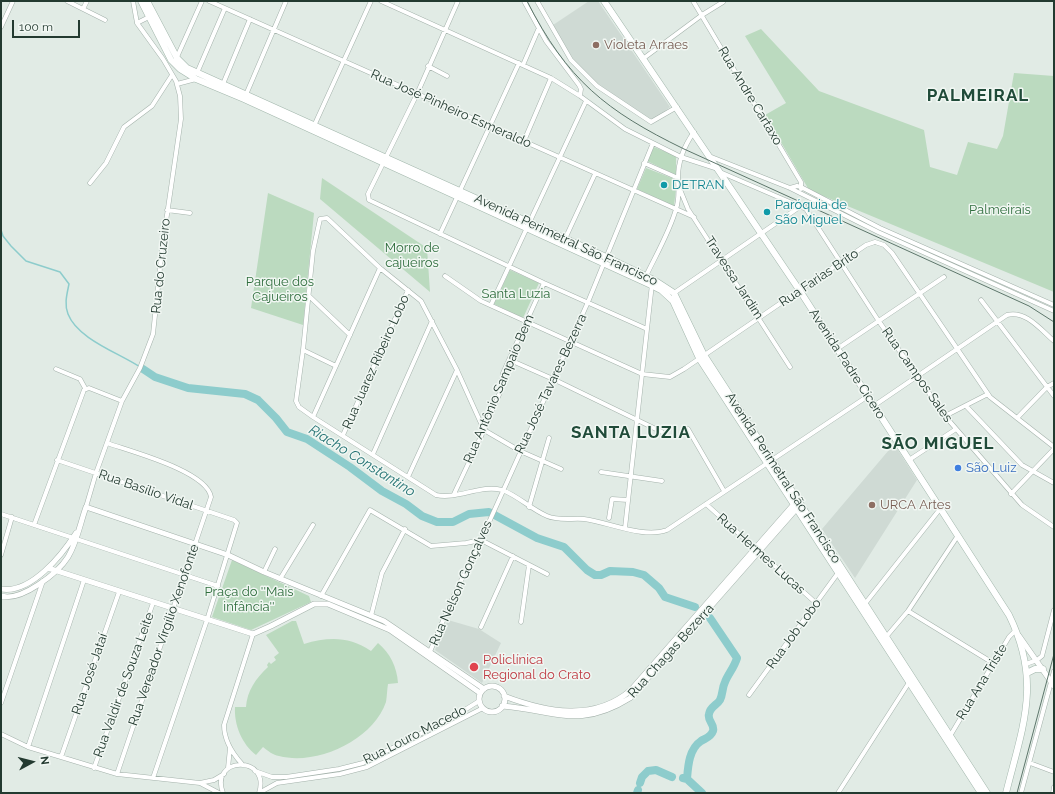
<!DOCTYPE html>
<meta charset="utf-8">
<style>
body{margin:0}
#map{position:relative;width:1055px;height:794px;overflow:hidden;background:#e1ebe5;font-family:Raleway,sans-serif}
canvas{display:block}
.frame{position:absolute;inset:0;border:2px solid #233a30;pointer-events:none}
.north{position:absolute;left:12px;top:742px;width:40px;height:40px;-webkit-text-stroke:3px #f1f7f3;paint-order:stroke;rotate:83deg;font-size:11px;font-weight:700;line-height:16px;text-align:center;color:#233a30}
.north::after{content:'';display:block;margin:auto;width:14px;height:18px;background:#233a30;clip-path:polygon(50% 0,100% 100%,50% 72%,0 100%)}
.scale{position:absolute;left:12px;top:20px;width:68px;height:18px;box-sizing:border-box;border:2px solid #233a30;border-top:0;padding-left:5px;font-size:12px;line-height:14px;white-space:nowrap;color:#233a30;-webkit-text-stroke:3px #f1f7f3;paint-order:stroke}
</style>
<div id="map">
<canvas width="1055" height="794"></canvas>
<div class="frame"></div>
<div class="north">N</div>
<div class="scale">100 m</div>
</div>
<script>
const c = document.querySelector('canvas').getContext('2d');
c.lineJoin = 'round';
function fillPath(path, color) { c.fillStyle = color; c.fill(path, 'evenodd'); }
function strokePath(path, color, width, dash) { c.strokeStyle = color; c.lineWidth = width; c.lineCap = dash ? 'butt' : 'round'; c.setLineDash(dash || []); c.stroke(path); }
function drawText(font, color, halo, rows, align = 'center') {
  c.font = font + ' Raleway,sans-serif'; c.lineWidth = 3; c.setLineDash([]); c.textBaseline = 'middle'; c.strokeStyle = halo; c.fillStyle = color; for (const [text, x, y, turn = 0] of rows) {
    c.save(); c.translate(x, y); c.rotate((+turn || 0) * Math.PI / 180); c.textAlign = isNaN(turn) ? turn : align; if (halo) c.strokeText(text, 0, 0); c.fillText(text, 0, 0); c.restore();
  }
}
fillPath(new Path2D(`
 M589 1H598L670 107 652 122 594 81 577 65 553 25Z
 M894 444 917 480 855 578 822 529Z
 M448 620 479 629 501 643 482 683 435 650Z`), '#cfdad4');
fillPath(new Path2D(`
 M761 29 819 91 924 130 930 167 957 175 968 142 997 149 1003 136 1014 73 1054 76V292L809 190 765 115 786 103 745 36Z
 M654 147 676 156V175L647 161Z
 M646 168 677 180 674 206 637 189Z
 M322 178 427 248 430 292 320 199Z
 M268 193 314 213 303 325 251 308Z
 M510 270 539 283 523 318 494 304Z
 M232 560 309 596 311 602 251 630 212 617Z
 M292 621H296L304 644C328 637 349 636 371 651L378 643C390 653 397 667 398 683L388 684C387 690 387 696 386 702 373 740 317 766 279 756 273 755 268 751 263 747L256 755C242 744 234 725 235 707H246C247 691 256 678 268 667L267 665 269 662 271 664 276 660 274 657 279 653 266 635Z`), '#bbdabf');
strokePath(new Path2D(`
 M1 230 3 236 11 246 26 261 60 272 69 284C67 294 64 304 68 314 78 340 122 354 143 369`), '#8dcccc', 1.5);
strokePath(new Path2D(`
 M143 369 155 377 188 388 245 394 258 400 276 418 287 432 307 439 350 467 382 491 406 504 422 516 437 522H453L469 514 489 512 537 538 564 547 587 570 595 575H601L610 571 633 572 644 575 659 588 665 597 695 607
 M683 778 687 779 702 793
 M687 779C688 766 689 749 701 741 706 738 711 737 713 731 715 724 707 721 709 714 710 707 717 705 720 700 723 694 722 688 725 682 728 674 734 668 737 658L710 618
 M640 783 642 777 648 771 656 770 672 777
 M637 793 638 790`), '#8dcccc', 8);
const minor = new Path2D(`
 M67 1 105 20
 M209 1 694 217
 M381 1 551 78 580 96 625 129 681 157 718 169
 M458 1 417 94 368 194 369 200 544 283 647 329
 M524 1 546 41 579 85 581 89 580 96
 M537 1 571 60 597 86 651 122 677 107
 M693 1 801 182V189
 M83 9 87 1
 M137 23 149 17
 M1 27 13 1
 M177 57 202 1
 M644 58 702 15 723 2
 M523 65 538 30
 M428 66 447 76
 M197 73 225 8
 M177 84 196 79
 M223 84 250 19
 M245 97 286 1
 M314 126 371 1
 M524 141 551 78
 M709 156 790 188 878 232 1054 311
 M644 163 678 178
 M720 172 806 209 878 320 945 416 1022 505 1054 527
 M90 183 106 163 124 127 152 106 172 75
 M679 187 688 209 790 367
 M790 188 797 186 801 187 880 228 1054 305
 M167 210 190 213
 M440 234 519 63
 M565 239 595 174
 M445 276 481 301 642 374 670 377 684 369 866 245 875 242 884 245 892 253 990 397 1054 447
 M646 276C656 255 670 231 676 209 680 197 678 189 678 178 678 162 684 146 694 132
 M674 293 801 206
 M309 296 350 335
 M981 300 1054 396
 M491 305 586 101
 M837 349 944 277
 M303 350 336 366
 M510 360 553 379 662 432
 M56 369 80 379 85 388
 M875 405 1007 315C1026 310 1041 330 1054 341
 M966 406 1022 465 1054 483
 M945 416 988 394
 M313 417 380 268
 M1017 418 1047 387 1054 383
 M688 429 724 491
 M343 435 408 290
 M107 443C129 451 207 471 211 497L117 774
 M373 454 432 321
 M57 460 234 520 237 523 207 620 153 778
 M909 460 956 429
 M561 469 520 451 484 430 457 370 421 301 380 268 327 218 320 219 313 251 303 350 296 401 299 407 313 417 436 495C457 500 481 484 502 490 517 495 532 510 547 516 558 521 572 518 584 519 608 522 644 539 667 530L868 396
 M601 472 662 481
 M408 477 457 370
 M454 494 484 430 501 390 503 373 544 283
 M1011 494 1054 449
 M706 504 817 604
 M86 507 96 473 122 401 140 368 153 334 162 249 181 119 180 96 176 81 163 59 137 23 133 1
 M529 507 549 438
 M1 514 218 586
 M609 518 612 499 628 500
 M34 525 84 390 89 388 122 401
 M625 528 652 284
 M1 555 12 517
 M264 572 275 549
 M280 579 313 525
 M321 596 370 510 431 546 466 543 481 540 547 574
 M864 605 940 509
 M908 611 993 663
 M371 616 382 573 405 529
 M521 622 529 565
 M481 627 513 556
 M886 637 908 611 957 537
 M429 654 453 597 481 540 588 302 653 143
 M1026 664 1037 660 1042 656 1054 610
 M749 695 838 573
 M1 703 43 581
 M1 734 28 747 117 774 200 783 214 780 224 774
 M950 736 1009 637 1016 630
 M28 747 84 580
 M61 757 119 592
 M1030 763 1054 772
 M242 764C232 753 224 740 224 725L253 634
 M94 768 153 603
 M228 768 230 748
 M255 771 272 777H286L339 769 363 763 455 716 479 701
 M200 783 219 793
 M223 793C209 756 271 755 259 793
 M259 793 277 783 340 774 367 767 483 708
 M838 793 910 681
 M1021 793 1054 671
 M1053 793 1054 787`);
const tertiary = new Path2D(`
 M48 568 253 634 271 626 314 604H328L390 630 480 693
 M1 589C31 594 62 555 76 533
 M1 596C21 602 58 573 68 557 77 542 80 524 86 507L228 555 264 572 384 621 484 689
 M1019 636 1054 686
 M479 699a13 13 0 1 1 26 0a13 13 0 1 1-26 0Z
 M504 696C546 712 594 722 631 690L795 503
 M502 706C555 710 579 730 630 698L798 507`);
const secondary = new Path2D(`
 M141 1 171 60 180 69 196 79 244 99 651 285 661 290 673 301 699 358 981 793
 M147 1 177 58 187 68 606 257 654 280 674 293 704 355 987 793
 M604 1 800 291 1009 615C1042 682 1023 725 1006 793
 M1027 673 1035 669H1043`);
strokePath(minor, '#a4b2ab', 5);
strokePath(tertiary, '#a4b2ab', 6);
strokePath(secondary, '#a1b6ab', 7);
strokePath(minor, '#fff', 4);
strokePath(tertiary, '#fff', 5);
strokePath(secondary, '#fff', 6);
strokePath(new Path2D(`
 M527 1C567 80 606 111 684 149L1029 306 1054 322
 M1017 793 1054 654`), '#5d766b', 1);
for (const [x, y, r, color] of [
 [596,45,4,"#8d6e63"],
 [664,185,4,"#0f9aa8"],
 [767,212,4,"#0f9aa8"],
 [958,468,4,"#3f7fe0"],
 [872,505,4,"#8d6e63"],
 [474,667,5,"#e0444e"]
]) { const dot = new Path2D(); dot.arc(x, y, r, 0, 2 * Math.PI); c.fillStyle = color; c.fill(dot); strokePath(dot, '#f1f7f3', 1.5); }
drawText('13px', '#785e54', '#f1f7f3', [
 ["Violeta Arraes",604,45],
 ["URCA Artes",880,505]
], 'left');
drawText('13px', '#233a30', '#f1f7f3', [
 ["Rua Andre Cartaxo",750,96,59],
 ["Rua José Pinheiro Esmeraldo",451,109,24],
 ["Avenida Perimetral São Francisco",566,240,25],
 ["Rua do Cruzeiro",161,266,-84],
 ["Travessa Jardim",734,278,57],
 ["Rua Farias Brito",819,278,-34],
 ["Rua Juarez Ribeiro Lobo",376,362,-66],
 ["Avenida Padre Cícero",847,364,57],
 ["Rua Campos Sales",917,375,55],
 ["Rua José Tavares Bezerra",551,384,-65],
 ["Rua Antônio Sampaio Bem",499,389,-67],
 ["Avenida Perimetral São Francisco",783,478,57],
 ["Rua Basílio Vidal",146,490,19],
 ["Rua Hermes Lucas",761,554,42],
 ["Rua Nelson Gonçalves",461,583,-66],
 ["Rua Job Lobo",794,634,-54],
 ["Rua Vereador Virgílio Xenofonte",164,635,-71],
 ["Rua Chagas Bezerra",671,651,-48],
 ["Rua José Jataí",90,674,-71],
 ["Rua Ana Triste",982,682,-59],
 ["Rua Valdir de Souza Leite",124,685,-70],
 ["Rua Louro Macedo",415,735,-27]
]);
drawText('13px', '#0d838f', '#f1f7f3', [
 ["DETRAN",672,185],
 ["Paróquia de",775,205],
 ["São Miguel",775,220]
], 'left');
drawText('13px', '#306e3e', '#f1f7f3', [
 ["Palmeirais",1000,210],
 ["Morro de",412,248],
 ["cajueiros",412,263],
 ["Parque dos",280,282],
 ["Cajueiros",280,297],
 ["Santa Luzia",516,294],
 ["Praça do ''Mais",249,592],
 ["infância''",249,607]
]);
drawText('13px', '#366cbe', '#f1f7f3', [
 ["São Luiz",966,468]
], 'left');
drawText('13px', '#be3a42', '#f1f7f3', [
 ["Policlínica",483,660],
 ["Regional do Crato",483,675]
], 'left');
drawText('italic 14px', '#217172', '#f1f7f3', [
 ["Riacho Constantino",362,461,32]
]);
c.letterSpacing = '1px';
drawText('bold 17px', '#204b39', '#f1f7f3', [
 ["PALMEIRAL",978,96],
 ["SANTA LUZIA",631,433],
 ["SÃO MIGUEL",938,444]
]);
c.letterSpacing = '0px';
</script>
